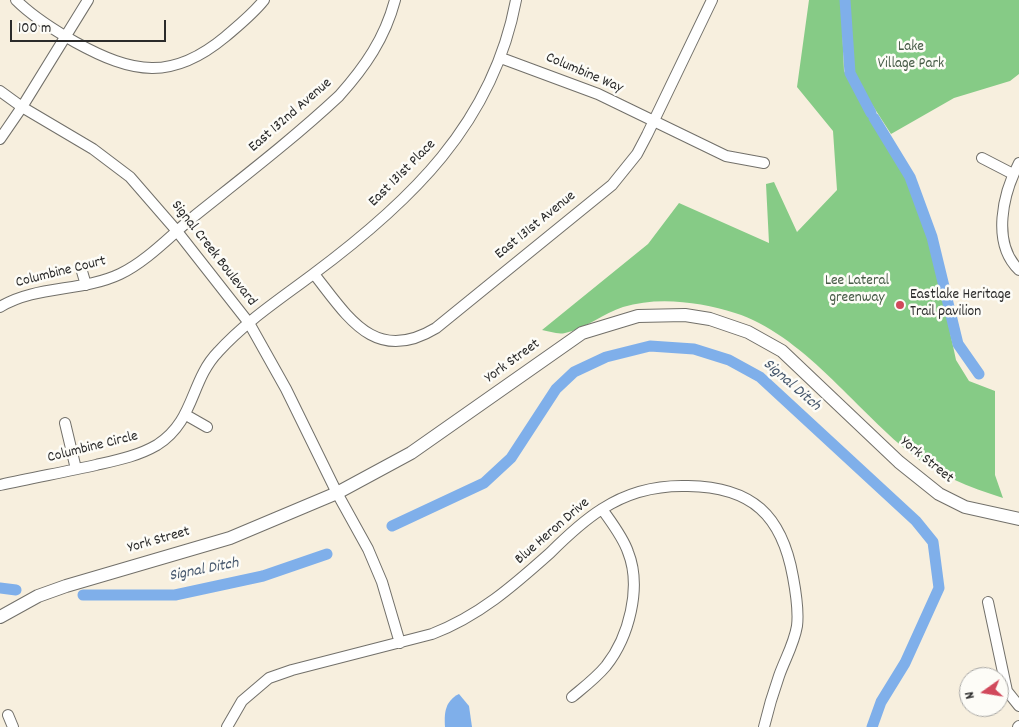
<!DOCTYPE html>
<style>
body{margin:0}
#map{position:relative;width:1019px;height:727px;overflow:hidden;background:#f7efde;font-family:Dekko,sans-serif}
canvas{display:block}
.north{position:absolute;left:959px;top:667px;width:50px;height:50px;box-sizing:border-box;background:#fdfcf7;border:1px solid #a9a8a5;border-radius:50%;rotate:257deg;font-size:14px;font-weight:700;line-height:20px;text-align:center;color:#2b2b2b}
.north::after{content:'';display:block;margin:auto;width:18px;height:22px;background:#d1495b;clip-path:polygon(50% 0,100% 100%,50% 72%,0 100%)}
.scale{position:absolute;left:10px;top:20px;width:156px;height:22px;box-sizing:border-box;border:2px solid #2b2b2b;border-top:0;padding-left:6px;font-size:15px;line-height:18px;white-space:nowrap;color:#2b2b2b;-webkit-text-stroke:4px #fdfcf7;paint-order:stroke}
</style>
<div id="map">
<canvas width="1019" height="727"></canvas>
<div class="north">N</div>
<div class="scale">100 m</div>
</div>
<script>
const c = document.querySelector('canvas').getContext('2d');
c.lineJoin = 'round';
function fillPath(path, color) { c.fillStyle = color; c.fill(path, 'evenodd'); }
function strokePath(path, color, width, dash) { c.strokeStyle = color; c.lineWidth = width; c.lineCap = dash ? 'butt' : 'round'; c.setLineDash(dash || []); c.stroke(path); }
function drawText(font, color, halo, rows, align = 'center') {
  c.font = font + ' Dekko,sans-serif'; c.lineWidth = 5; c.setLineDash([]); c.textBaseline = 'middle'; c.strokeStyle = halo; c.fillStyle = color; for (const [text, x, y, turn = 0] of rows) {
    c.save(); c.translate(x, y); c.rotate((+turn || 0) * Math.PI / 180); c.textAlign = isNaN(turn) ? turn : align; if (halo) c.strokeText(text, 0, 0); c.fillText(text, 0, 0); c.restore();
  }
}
fillPath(new Path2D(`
 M809 0H841L844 71 904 174 931 243 956 360 969 381 995 391V475L1003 498C969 487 937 475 909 452 855 409 802 334 735 313 701 302 658 296 623 307 604 313 585 329 565 333 558 335 549 331 542 330L648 244 679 203 769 243 766 184 774 182 797 232 837 190 833 131 797 87Z
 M849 0H1019V74L1010 81 954 98 891 134 851 72Z`), '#86cb86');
fillPath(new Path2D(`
 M459 694 469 706 472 727H445C444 713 445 701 459 694Z`), '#7fafea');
strokePath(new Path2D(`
 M845 0 850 73 871 113
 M874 118 910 177 932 237 958 344 979 374
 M392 526 484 483 511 458 556 389 574 372 606 357 650 346 694 349 729 360 760 377 916 521 933 542 939 588 905 663 881 702 872 727
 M0 588 16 590
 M83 595H175L263 576 327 554`), '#7fafea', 11);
const minor = new Path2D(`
 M16 0C33 17 54 30 75 42 133 74 172 81 225 37 239 25 253 14 264 0
 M501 58 598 94 726 156 764 163
 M0 91 22 107 93 149 130 177 176 230 249 323 286 389 337 493 368 549 382 582 400 643
 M0 139 22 107 88 0
 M982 158 1013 174
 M1019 163C1003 193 991 243 1019 270
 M81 268 86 285
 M314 274C348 317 375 365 436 328L612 185 637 154 647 135 712 0
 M0 307C36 285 82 292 120 274 147 261 170 236 192 218 242 178 293 139 339 96 365 67 385 38 395 0
 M186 415 207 427
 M65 423 76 469
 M0 485C32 478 64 472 96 465 118 460 138 456 157 445 195 421 190 381 218 352 245 322 280 299 312 275 409 203 493 124 516 0
 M988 602 1007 691 1019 706
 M572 697C584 687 596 678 606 666 629 637 642 587 628 552 623 537 611 522 602 509
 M8 715 13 727
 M227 727 242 701 269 678 292 670 432 634C479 616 513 586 550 553 566 537 583 521 602 509 628 492 658 485 688 486 752 487 782 515 793 577 796 593 799 610 797 626 794 644 785 659 779 676 773 693 768 710 764 727
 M1018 727 1019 726`);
const tertiary = new Path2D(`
 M0 617 38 596 66 586 230 538 337 493 411 453 582 333 638 316 685 315 710 319 748 332 782 351 899 462 939 494 965 507 1019 519`);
strokePath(minor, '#72706a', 12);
strokePath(tertiary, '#72706a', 14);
strokePath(minor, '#fff', 10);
strokePath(tertiary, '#fff', 12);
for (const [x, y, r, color] of [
 [900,305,5,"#d1495b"]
]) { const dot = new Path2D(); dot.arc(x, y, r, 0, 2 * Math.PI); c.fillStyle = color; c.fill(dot); strokePath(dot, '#fdfcf7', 2); }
drawText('15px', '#465b46', '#fdfcf7', [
 ["Lake",911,48],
 ["Village Park",911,65],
 ["Lee Lateral",857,282],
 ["greenway",857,299]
]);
drawText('15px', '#2b2b2b', '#fdfcf7', [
 ["Columbine Way",584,74,23],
 ["East 132nd Avenue",291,116,-41],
 ["East 131st Place",403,174,-45],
 ["East 131st Avenue",536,226,-39],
 ["Signal Creek Boulevard",213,254,52],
 ["Columbine Court",61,273,-14],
 ["York Street",513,362,-36],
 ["Columbine Circle",93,448,-14],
 ["York Street",926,461,39],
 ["Blue Heron Drive",553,532,-41],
 ["York Street",159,541,-16]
]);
drawText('15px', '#2b2b2b', '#fdfcf7', [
 ["Eastlake Heritage",910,296],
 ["Trail pavilion",910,313]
], 'left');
drawText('italic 16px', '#48596e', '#fdfcf7', [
 ["Signal Ditch",791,386,41],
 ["Signal Ditch",204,571,-11]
]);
</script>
